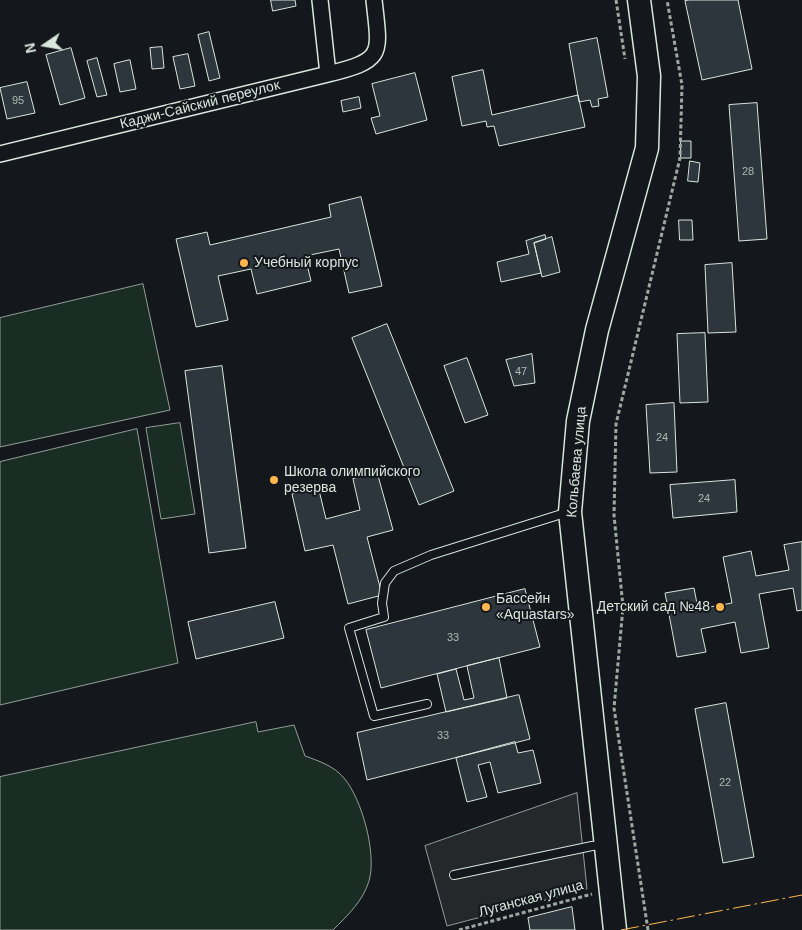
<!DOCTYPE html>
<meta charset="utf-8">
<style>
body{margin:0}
#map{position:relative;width:802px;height:930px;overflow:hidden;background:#14181c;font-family:Helvetica,sans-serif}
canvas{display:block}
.north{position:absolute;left:20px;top:20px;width:50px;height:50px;-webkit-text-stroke:4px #14181c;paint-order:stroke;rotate:258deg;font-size:14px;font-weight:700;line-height:20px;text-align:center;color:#d8e6dc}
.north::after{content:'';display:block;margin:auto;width:18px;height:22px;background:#d8e6dc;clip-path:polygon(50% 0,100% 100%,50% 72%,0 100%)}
</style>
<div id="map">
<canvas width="802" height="930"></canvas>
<div class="north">N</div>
</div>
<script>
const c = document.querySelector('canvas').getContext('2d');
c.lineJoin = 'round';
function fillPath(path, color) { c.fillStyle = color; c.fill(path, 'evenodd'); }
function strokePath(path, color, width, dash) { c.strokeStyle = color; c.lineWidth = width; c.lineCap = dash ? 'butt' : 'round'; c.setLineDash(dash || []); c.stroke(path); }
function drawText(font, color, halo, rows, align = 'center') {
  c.font = font + ' Helvetica,sans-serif'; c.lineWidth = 4; c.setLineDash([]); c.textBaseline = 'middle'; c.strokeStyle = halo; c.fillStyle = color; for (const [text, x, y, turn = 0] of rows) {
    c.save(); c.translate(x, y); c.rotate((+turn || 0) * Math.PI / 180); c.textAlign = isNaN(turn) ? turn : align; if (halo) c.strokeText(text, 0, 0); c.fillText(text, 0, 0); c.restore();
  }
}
const green = new Path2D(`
 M143 284 170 410 0 447V318Z
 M180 423 195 514 161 519 146 428Z
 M137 429 178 663 0 705V462Z
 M256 722 258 732 294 725 305 756C319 761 334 766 344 778 362 799 377 854 369 881 363 901 348 915 333 930H0V777Z`);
fillPath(green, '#1a2d24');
strokePath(green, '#939e99', 1);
const parking = new Path2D(`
 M577 793 587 889 447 926 425 846Z`);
fillPath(parking, '#24282b');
strokePath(parking, '#939e99', 1);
const building = new Path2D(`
 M271 0H295L296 6 273 11Z
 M690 0H738L752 69 702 80 685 1Z
 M209 32 220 78 209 81 198 35Z
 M597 38 608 97 598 99 599 106 592 107 590 100 579 102 569 44Z
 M162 47 164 68 152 69 150 48Z
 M71 48 85 98 60 105 46 55Z
 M188 54 195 86 180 89 173 57Z
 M97 58 107 95 97 97 87 61Z
 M130 60 136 89 120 92 114 64Z
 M483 70 492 115 578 95 585 127 499 146 494 126 487 127 486 121 462 126 452 77Z
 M415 73 427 120 376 134 371 118 380 116 372 84Z
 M27 82 35 113 7 119 0 88Z
 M359 97 361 108 343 112 341 101Z
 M757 103 767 239 739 241 729 105Z
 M681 141H691V158H681Z
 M690 161 700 163 698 182 688 181Z
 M361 197 382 286 349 293 339 249 305 256 311 281 257 294 251 269 218 276 228 320 196 327 176 239 207 232 210 245 331 217 329 205Z
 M679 220H692L693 240H680Z
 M545 235 546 239 534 243 541 273 501 282 497 262 529 254 526 241Z
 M552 237 560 272 542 277 534 243Z
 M732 263 736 332 708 333 705 265Z
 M387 324 454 491 419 505 352 338Z
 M705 333 708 402 680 403 677 334Z
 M532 354 535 383 514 386 506 360Z
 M467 358 488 415 465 423 444 366Z
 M222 366 246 548 209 553 185 371Z
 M674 403 677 472 650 473 646 405Z
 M377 472 393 530 367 537 382 595 348 604 333 545 305 551 292 494 318 486 326 519 360 510 353 479Z
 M735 480 737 512 673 518 670 485Z
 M802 542V610L797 611 793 588 759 594 769 648 741 653 735 622 701 629 706 652 677 657 665 593 694 588 698 609 732 603 723 557 751 551 756 576 789 570 784 545Z
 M525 589 540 647 381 688 366 630Z
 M275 602 284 638 196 659 188 622Z
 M499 658 507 698 446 712 437 674 456 669 464 700 474 698 467 666Z
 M519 695 530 739 367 780 357 733Z
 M726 703 754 857 723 863 695 709Z
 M515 742 518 753 533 750 541 783 498 793 490 762 478 765 487 797 467 802 456 758Z
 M572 907 575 930H530L528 918Z`);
fillPath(building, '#2c363c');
strokePath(building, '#d8e6dc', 1);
const lane = new Path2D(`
 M427 704 374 716 349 628 384 617 382 603 385 583 394 571 431 555 568 512
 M454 875 592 846 604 845`);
const street = new Path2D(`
 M320 0 328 74
 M0 154 328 74C385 60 380 55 374 0`);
const secondary = new Path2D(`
 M615 930 570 512 578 421 597 330 647 148 649 76 639 0`);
strokePath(lane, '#d8e6dc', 10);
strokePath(street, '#d8e6dc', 18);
strokePath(secondary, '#d8e6dc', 25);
strokePath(new Path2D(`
 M616 0 625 59
 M459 930 592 894
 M648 930 614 708 623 607 614 515 616 424 680 158 682 85 667 0`), '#9da8a2', 3, [4, 2.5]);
strokePath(lane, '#14181c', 8);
strokePath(street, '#14181c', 15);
strokePath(secondary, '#14181c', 22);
strokePath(new Path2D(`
 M621 930 802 895`), '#ffb74d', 1, [18, 4, 2.5, 4]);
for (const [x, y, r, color] of [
 [244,263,5,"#ffb74d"],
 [274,480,5,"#ffb74d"],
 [486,607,5,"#ffb74d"],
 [720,607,5,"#ffb74d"]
]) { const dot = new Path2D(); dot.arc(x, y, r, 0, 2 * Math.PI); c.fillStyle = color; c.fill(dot); strokePath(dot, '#14181c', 2); }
drawText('11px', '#adbab4', null, [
 ["95",18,101],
 ["28",748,172],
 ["47",521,372],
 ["24",662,438],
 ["24",704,499],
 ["33",453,638],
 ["33",443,736],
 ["22",725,783]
]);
drawText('14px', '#d8e6dc', '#14181c', [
 ["Каджи-Сайский переулок",200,105,-14],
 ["Кольбаева улица",577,462,-85],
 ["Луганская улица",531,899,-15]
]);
drawText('14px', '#d8e6dc', '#14181c', [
 ["Учебный корпус",254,263],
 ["Школа олимпийского",284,472],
 ["резерва",284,488],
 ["Бассейн",496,599],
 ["«Aquastars»",496,615],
 ["Детский сад №48",710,607,"right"]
], 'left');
</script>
